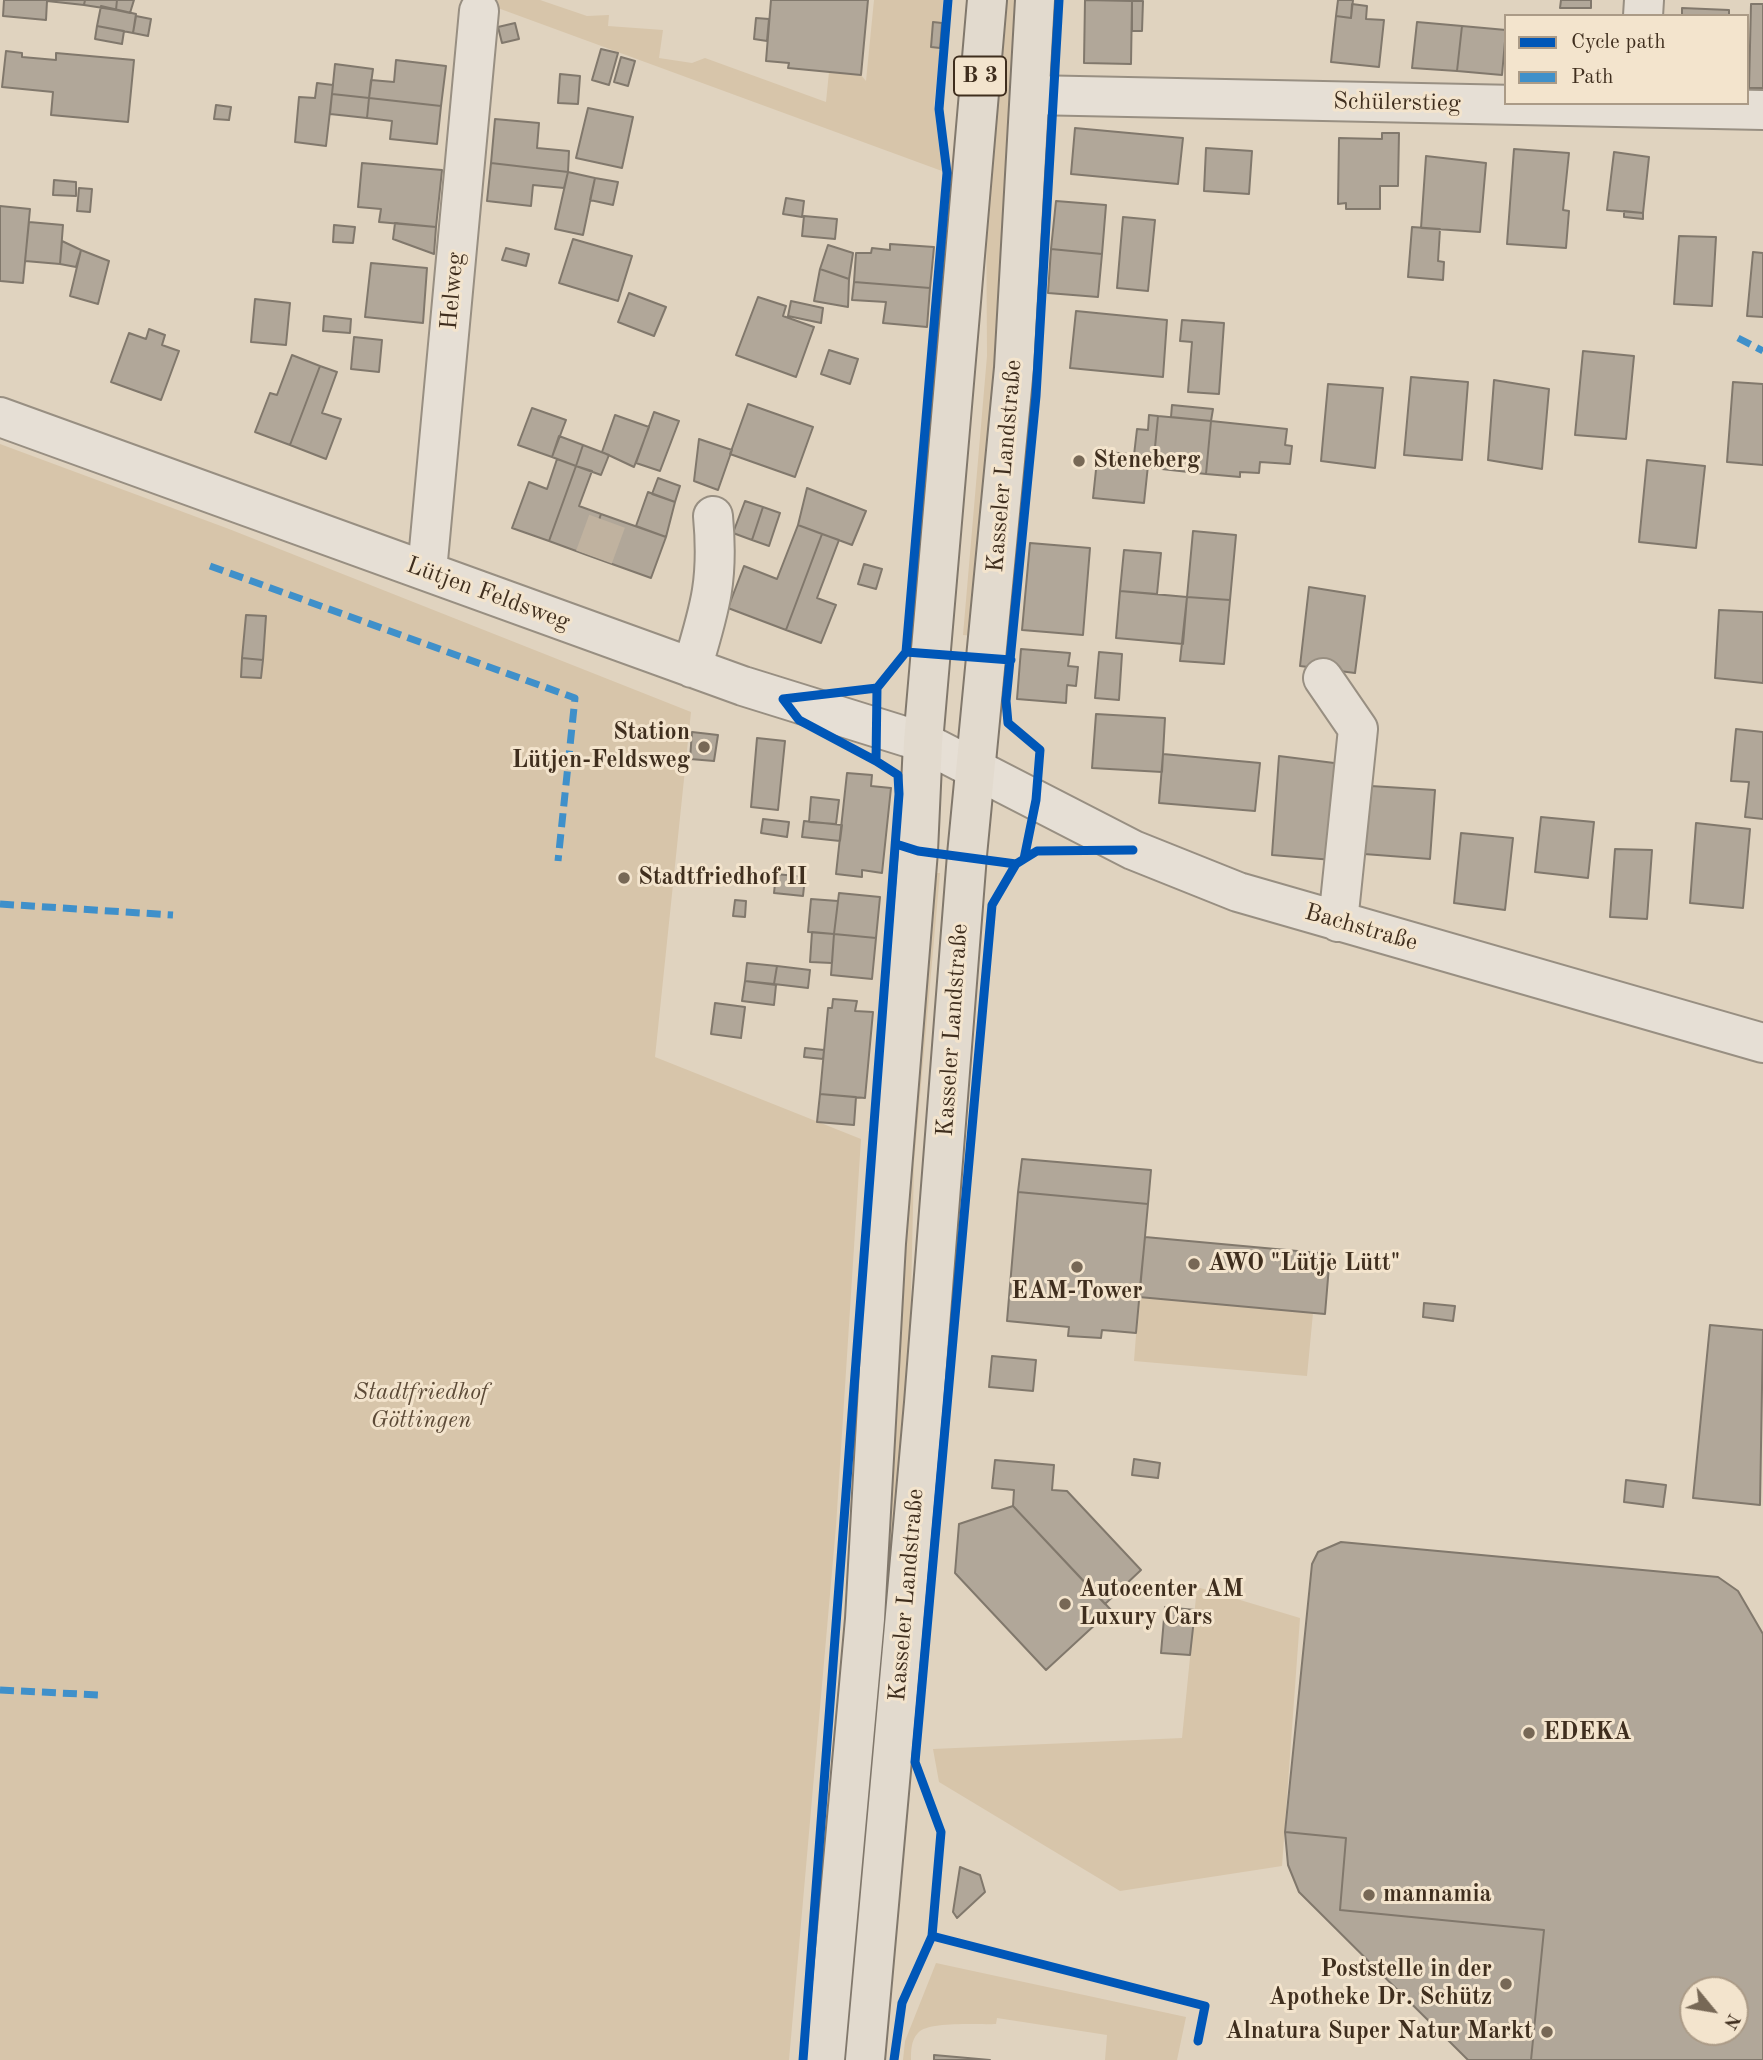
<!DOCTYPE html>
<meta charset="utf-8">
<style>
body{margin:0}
#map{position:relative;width:1763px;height:2060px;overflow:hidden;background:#e0d3bf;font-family:"Old Standard TT",serif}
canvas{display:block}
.legend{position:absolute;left:1504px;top:14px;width:245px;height:91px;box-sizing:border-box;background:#f3e4cd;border:2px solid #ab9b87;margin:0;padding:9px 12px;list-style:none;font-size:21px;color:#3f2e1e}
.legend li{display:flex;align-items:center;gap:14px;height:35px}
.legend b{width:35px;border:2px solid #ab9b87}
.north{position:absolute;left:1679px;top:1976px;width:70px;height:70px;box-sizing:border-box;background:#f3e4cd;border:2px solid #ab9b87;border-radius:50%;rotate:120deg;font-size:19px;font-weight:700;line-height:28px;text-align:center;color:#3f2e1e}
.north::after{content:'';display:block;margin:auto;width:24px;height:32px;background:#776856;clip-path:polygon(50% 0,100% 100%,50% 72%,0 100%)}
</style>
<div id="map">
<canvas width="1763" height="2060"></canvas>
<ul class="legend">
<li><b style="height:9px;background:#0057b8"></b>Cycle path</li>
<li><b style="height:9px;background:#3f90ca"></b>Path</li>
</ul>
<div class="north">N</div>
</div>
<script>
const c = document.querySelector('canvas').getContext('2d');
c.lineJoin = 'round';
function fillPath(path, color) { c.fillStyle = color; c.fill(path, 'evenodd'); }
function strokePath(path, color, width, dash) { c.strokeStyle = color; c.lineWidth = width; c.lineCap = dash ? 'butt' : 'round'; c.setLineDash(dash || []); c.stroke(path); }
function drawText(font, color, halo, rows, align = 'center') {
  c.font = font + ' "Old Standard TT",serif'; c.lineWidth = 6; c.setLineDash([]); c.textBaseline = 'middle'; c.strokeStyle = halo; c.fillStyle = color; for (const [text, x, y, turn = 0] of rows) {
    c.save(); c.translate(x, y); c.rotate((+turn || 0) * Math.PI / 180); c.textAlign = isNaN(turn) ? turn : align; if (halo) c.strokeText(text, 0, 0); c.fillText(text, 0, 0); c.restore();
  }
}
fillPath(new Path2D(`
 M476 0H540L587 16 609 15 608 26 663 30 659 58 692 63 705 58 826 102 829 72 861 75 866 81 874 0H943L942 23 931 47 940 48 934 105 942 171Z
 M1001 0H1019L1011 178 975 636 963 635 987 356 986 177Z
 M0 444 229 529 691 712 655 1057 861 1139 836 1526 789 2060H0Z
 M932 873H940L914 1163 909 1386 848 2060H841L906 1173Z
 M1139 1297 1313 1313 1307 1376 1134 1361Z
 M1197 1587 1300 1618 1282 1866 1120 1891 939 1782 933 1749 1182 1738Z
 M936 1963 1186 2017 1177 2060H1105L1107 2035 997 2018 996 2024C978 2025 928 2021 918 2033 911 2040 911 2051 911 2060H903L905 2041Z`), '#d7c5aa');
const building = new Path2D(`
 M4 0H85L84 5 47 1 46 20 3 16Z
 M85 0H117L116 10 84 5Z
 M117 0H134L130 13 116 10Z
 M771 0H868L861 75 788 68 789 63 766 61Z
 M1085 0 1132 1 1131 64 1084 63Z
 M1338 0H1353L1351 18 1336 16Z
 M1561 0H1591V8H1560Z
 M1132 1H1143L1142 31H1132Z
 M1352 4 1367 6 1366 19 1384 20 1379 67 1331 62 1336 16 1351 18Z
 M1751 4H1763V88H1749Z
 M101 6 136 14 133 33 97 26Z
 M1682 8 1729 10V16H1682Z
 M136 16 151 19 148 36 133 33Z
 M756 18 769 19 767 41 754 39Z
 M933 22 942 23 940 48 931 47Z
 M1417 22 1462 26 1457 71 1412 68Z
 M515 23 519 39 502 43 498 27Z
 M97 26 124 31 122 44 95 39Z
 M1462 26 1506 30 1502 75 1457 71Z
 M601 49 618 53 609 85 592 80Z
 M6 51 22 53V57L56 60V53L134 60 128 122 51 115 53 92 2 87Z
 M621 57 635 61 628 86 614 82Z
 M396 60 446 66 441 106 369 98 371 80 394 82Z
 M335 64 373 69 369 98 332 94Z
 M560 74 580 76 578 104 558 103Z
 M317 83 333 85 326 146 295 142 299 97 315 98Z
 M332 94 369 98 367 118 330 114Z
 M369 98 441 106 437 144 390 139 392 121 367 118Z
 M216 105 231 107 229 120 214 119Z
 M588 108 633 117 622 168 576 158Z
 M495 119 539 123 537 148 569 151 568 172 491 163Z
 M1075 128 1183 138 1178 184 1071 174Z
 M1382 133H1399L1398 186H1380V209H1346V203L1338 204 1339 138 1382 139Z
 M1206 148 1252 151 1249 194 1204 191Z
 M1514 149 1569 153 1563 210 1569 211 1566 248 1507 244Z
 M1614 152 1649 157 1643 213 1607 210Z
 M1426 156 1486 163 1480 232 1421 228Z
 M362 163 442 170 436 227 379 222 381 209 358 207Z
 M491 163 568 172 564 188 533 185 531 206 487 201Z
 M568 172 595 178 583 235 555 229Z
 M595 178 618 182 613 205 590 200Z
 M54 180 76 182V196L53 195Z
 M79 188 92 189 90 212 77 211Z
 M786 198 804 201 802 217 783 214Z
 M1056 201 1106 205 1102 254 1051 249Z
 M0 206 30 209 23 283 0 281Z
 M1624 211 1643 213V219L1624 217Z
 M804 216 837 219 835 239 802 236Z
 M1123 217 1155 220 1148 291 1117 288Z
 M29 222 63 225 60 264 25 261Z
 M395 223 436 227 434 254 393 239Z
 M334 225 355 227 353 243 333 242Z
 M1412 227 1440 229 1438 261 1444 262 1443 280 1408 277Z
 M1679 236 1716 237 1712 306 1674 304Z
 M573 239 632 256 618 301 559 283Z
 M62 241 81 250 76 267 60 264Z
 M890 244 934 247 930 288 854 282 856 253H871L872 248 890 250Z
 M828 245 853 253 849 279 820 269Z
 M506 248 529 254 526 266 502 260Z
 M1051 249 1102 254 1098 297 1048 293Z
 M81 250 109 261 98 304 70 296Z
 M1753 252 1763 253V317L1747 316Z
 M371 263 427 268 423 323 365 317Z
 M820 269 849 279 848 307 814 301Z
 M854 282 930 288 927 327 883 323 886 302 852 300Z
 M629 293 666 307 654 336 618 322Z
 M758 297 786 306 783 316 814 327 796 377 736 355Z
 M255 299 290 303 286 345 251 342Z
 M791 301 823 308 821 323 788 316Z
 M1076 311 1167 320 1163 377 1070 368Z
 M324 316 351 319 350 333 323 331Z
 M1182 320 1224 323 1219 394 1188 392 1192 342 1180 341Z
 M149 329 165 335 162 345 179 351 161 400 111 382 129 333 146 339Z
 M354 337 382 340 379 372 351 369Z
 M829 350 858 359 850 384 821 374Z
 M1583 351 1634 356 1626 439 1575 435Z
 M292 355 320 366 290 445 255 432 270 393 277 395Z
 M320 366 337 372 322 413 341 419 326 459 290 445Z
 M1411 377 1468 382 1462 460 1404 455Z
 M1494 380 1549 389 1542 469 1488 460Z
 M1733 382 1763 384V465L1727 462Z
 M1328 384 1383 388 1375 468 1321 461Z
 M748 404 813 427 795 477 730 454Z
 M1172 405 1213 409 1211 421 1171 417Z
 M532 408 566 420 552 457 518 445Z
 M654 412 679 421 660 471 636 463Z
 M615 415 649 427 634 467 602 452Z
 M1149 415 1158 416 1153 468 1148 467 1149 456 1134 455 1137 429 1148 430Z
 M1158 416 1211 421 1206 474 1153 468Z
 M1211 421 1287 429 1285 445 1292 446 1290 464 1260 462 1259 473 1240 472V477L1206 474Z
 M559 436 583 445 576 466 552 457Z
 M699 439 732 450 718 490 694 481Z
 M583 445 609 455 601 475 576 466Z
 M1098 451 1149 456 1144 503 1093 498Z
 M557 459 576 466 549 541 512 528 529 482 547 489Z
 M1647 460 1705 466 1696 548 1639 542Z
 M576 466 592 471 579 506 601 514 587 555 549 541Z
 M658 478 680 486 675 502 652 494Z
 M807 488 866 511 852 545 798 525Z
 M648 492 675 502 666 537 636 526Z
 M745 501 763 507 752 540 733 533Z
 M763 507 780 513 769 546 752 540Z
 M601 514 666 537 651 578 587 555Z
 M798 525 822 534 786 630 728 608 744 566 777 579Z
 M1193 531 1236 535 1230 600 1187 597Z
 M822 534 839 540 817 598 836 605 821 643 786 630Z
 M1030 543 1090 548 1083 635 1022 630Z
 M1124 550 1161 553 1157 594 1120 591Z
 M864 564 882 569 876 589 858 584Z
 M1309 587 1365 596 1355 673 1300 666Z
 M1120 591 1187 597 1183 644 1116 638Z
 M1187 597 1230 600 1224 664 1180 661Z
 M1719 610 1763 612V683L1715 678Z
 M246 615 266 616 263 660 242 658Z
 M1021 649 1070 653 1068 666 1078 667 1076 686 1067 685 1066 703 1017 699Z
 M1099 652 1122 654 1119 700 1095 698Z
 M242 658 263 660 261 678 241 677Z
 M1096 714 1165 718 1162 772 1092 768Z
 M1736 729 1763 732V819L1745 817 1749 782 1731 781Z
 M692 732 718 735 714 761 690 759Z
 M757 738 785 741 778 810 751 807Z
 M1163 754 1260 763 1255 811 1159 803Z
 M1279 756 1342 764 1333 860 1272 855Z
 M847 773 872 775 871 786 891 788 882 873 862 870V877L836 874Z
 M1371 786 1435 790 1430 859 1364 854Z
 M811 797 839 800 836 824 809 822Z
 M1541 817 1594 822 1588 878 1535 872Z
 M763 819 789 822 787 837 761 833Z
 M804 821 842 825 840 841 802 837Z
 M1696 823 1750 829 1743 908 1690 903Z
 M1461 833 1513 838 1505 910 1454 903Z
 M1615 849 1652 850 1647 919 1610 917Z
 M776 874 805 877 803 896 774 893Z
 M839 893 880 897 876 938 834 934Z
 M811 899 838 901 834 934 808 932Z
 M735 900 746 901 745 917 733 916Z
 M812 932 834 934 832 963 810 962Z
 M834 934 876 938 872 979 831 975Z
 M747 963 777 966 774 984 745 981Z
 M777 966 810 970 808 988 774 984Z
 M745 981 776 985 774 1005 742 1001Z
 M833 999 857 1001 855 1011 873 1012 865 1098 820 1094 828 1008H832Z
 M715 1003 745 1007 741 1038 711 1034Z
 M805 1048 824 1050 823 1059 804 1057Z
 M820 1094 856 1097 854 1125 817 1122Z
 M1022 1159 1151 1170 1148 1204 1018 1192Z
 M1018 1192 1148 1204 1136 1333 1102 1330 1101 1338 1068 1336 1069 1327 1007 1321Z
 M1145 1237 1330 1254 1325 1314 1139 1297Z
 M1424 1303 1455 1306 1453 1321 1423 1317Z
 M1710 1325 1763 1330 1760 1505 1693 1498Z
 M992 1356 1036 1360 1033 1391 989 1387Z
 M1134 1459 1160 1463 1158 1478 1132 1475Z
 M995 1460 1054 1465 1052 1490 1067 1491 1141 1570 1105 1604 1013 1506 1014 1490 992 1488Z
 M1626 1480 1666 1485 1663 1507 1624 1502Z
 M1013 1506 1111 1610 1046 1670 955 1573 959 1524Z
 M1341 1542 1718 1577 1738 1591 1763 1634V2060H1531L1544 1930 1340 1910 1346 1838 1285 1832 1312 1564 1318 1552ZM1693 1990H1735V2032H1693Z
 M1165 1607 1195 1610 1190 1655 1161 1653Z
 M1285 1832 1346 1838 1340 1910 1544 1930 1531 2060H1468L1299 1892 1288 1865Z
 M960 1867 980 1875 985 1892 957 1918 953 1912Z
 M934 2055 990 2060H934Z`);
fillPath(building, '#b1a799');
strokePath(building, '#81786c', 2);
strokePath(new Path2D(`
 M594 557 609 516`), '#c0b29f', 38, [38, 19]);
const minor = new Path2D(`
 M1643 16 1644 0
 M1030 95 1763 110
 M0 417 743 686 923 742 1133 850 1238 892 1763 1043
 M427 571 479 11
 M692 668C710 608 719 580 713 516
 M1323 678 1358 729 1338 922`);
const major = new Path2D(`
 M825 2060 865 1619 886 1243 918 851 923 742 987 0
 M865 2060 924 1403 967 855 1014 368 1035 0`);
strokePath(minor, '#988f82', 42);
strokePath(major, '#81786c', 42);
strokePath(minor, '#e6dfd5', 38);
strokePath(major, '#e2dace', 38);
strokePath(new Path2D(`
 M1738 338 1763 351
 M210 566 575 698 558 861
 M0 904 173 915
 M0 1690 100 1695`), '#3f90ca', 7, [14, 7]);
strokePath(new Path2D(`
 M906 652 1011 660
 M876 761 799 720 783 699 877 688
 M896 844 918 851 1016 864
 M1024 859 1037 851 1133 850
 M932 1936 1205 2006 1198 2041
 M803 2060 899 794 898 775 876 761 877 688 906 652 947 173 939 109 948 0
 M894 2060 902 2003 932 1936 941 1832 915 1762 992 905 1016 864 1024 859 1036 800 1040 750 1008 723 1006 701 1036 396 1059 0`), '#0057b8', 9);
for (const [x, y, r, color] of [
 [1079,461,7,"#776856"],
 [704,747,7,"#776856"],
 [624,878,7,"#776856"],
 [1194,1264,7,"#776856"],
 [1077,1267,7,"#776856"],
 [1065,1604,7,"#776856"],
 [1529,1733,7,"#776856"],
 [1369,1895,7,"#776856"],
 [1506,1984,7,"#776856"],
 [1547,2032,7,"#776856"]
]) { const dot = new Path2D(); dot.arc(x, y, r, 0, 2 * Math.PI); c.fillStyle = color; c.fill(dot); strokePath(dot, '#f3e4cd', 2.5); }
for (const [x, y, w] of [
 [980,76,52]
]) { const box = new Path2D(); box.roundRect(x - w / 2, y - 19.5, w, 39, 5); c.fillStyle = '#f3e4cd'; c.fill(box); strokePath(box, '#3f2e1e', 2); }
drawText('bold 23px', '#3f2e1e', null, [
 ["B 3",980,76]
]);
drawText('24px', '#3f2e1e', '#f3e4cd', [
 ["Schülerstieg",1397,103,1],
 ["Helweg",453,291,-85],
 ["Kasseler Landstraße",1005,466,-85],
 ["Lütjen Feldsweg",488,594,20],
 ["Bachstraße",1361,928,16],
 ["Kasseler Landstraße",953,1030,-86],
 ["Kasseler Landstraße",907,1595,-85]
]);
drawText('bold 24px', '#3f2e1e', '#f3e4cd', [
 ["Steneberg",1093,461],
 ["Station",690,733,"right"],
 ["Lütjen-Feldsweg",690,761,"right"],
 ["Stadtfriedhof II",638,878],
 ["AWO \"Lütje Lütt\"",1208,1264],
 ["EAM-Tower",1077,1292,"center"],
 ["Autocenter AM",1079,1590],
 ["Luxury Cars",1079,1618],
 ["EDEKA",1543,1733],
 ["mannamia",1383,1895],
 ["Poststelle in der",1492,1970,"right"],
 ["Apotheke Dr. Schütz",1492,1998,"right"],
 ["Alnatura Super Natur Markt",1533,2032,"right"]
], 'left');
drawText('italic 24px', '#5c4a37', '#f3e4cd', [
 ["Stadtfriedhof",421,1393],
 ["Göttingen",421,1421]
]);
</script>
